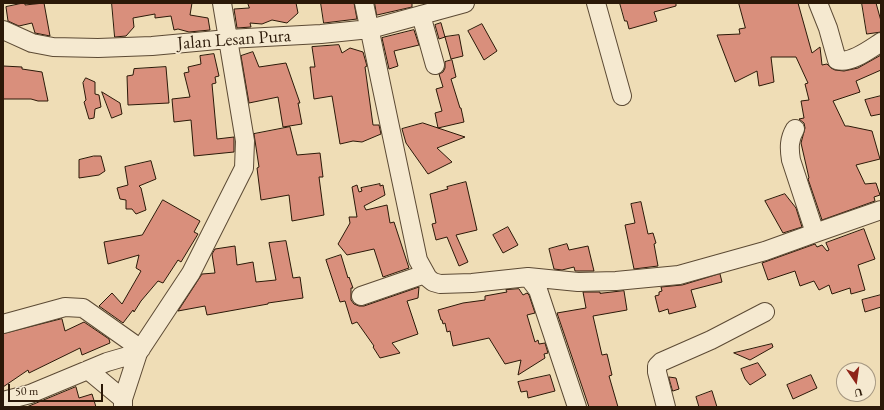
<!DOCTYPE html>
<style>
body{margin:0}
#map{position:relative;width:884px;height:410px;overflow:hidden;background:#efddb6;font-family:"EB Garamond",serif}
canvas{display:block}
.frame{position:absolute;inset:0;border:4px solid #2b1908;pointer-events:none}
.north{position:absolute;left:836px;top:362px;width:40px;height:40px;box-sizing:border-box;background:#f5e9d0;border:1px solid #a49680;border-radius:50%;rotate:167deg;font-size:11px;font-weight:700;line-height:16px;text-align:center;color:#2b1908}
.north::after{content:'';display:block;margin:auto;width:14px;height:18px;background:#8f2418;clip-path:polygon(50% 0,100% 100%,50% 72%,0 100%)}
.scale{position:absolute;left:8px;top:384px;width:95px;height:18px;box-sizing:border-box;border:2px solid #2b1908;border-top:0;padding-left:5px;font-size:12px;line-height:14px;white-space:nowrap;color:#2b1908;-webkit-text-stroke:3px #f5e9d0;paint-order:stroke}
</style>
<div id="map">
<canvas width="884" height="410"></canvas>
<div class="frame"></div>
<div class="north">U</div>
<div class="scale">50 m</div>
</div>
<script>
const c = document.querySelector('canvas').getContext('2d');
c.lineJoin = 'round';
function fillPath(path, color) { c.fillStyle = color; c.fill(path, 'evenodd'); }
function strokePath(path, color, width, dash) { c.strokeStyle = color; c.lineWidth = width; c.lineCap = dash ? 'butt' : 'round'; c.setLineDash(dash || []); c.stroke(path); }
function drawText(font, color, halo, rows, align = 'center') {
  c.font = font + ' "EB Garamond",serif'; c.lineWidth = 3.5; c.setLineDash([]); c.textBaseline = 'middle'; c.strokeStyle = halo; c.fillStyle = color; for (const [text, x, y, turn = 0] of rows) {
    c.save(); c.translate(x, y); c.rotate((+turn || 0) * Math.PI / 180); c.textAlign = isNaN(turn) ? turn : align; if (halo) c.strokeText(text, 0, 0); c.fillText(text, 0, 0); c.restore();
  }
}
const building = new Path2D(`
 M25 3V5L44 3 50 36 35 33 32 23 19 26 8 21 6 7Z
 M112 3H192L190 15 208 18 210 30 189 32 178 29 174 30 171 16 155 18V14L133 18 134 27 126 36 115 37Z
 M248 3H296L298 13 287 23 272 20 262 24 250 23 251 27 237 28 234 9 249 8Z
 M321 3H354L357 19 324 23Z
 M375 3H412V7L377 15Z
 M620 3H676V6L654 12 657 21 629 29 627 21H625Z
 M739 3H798L812 53 820 47 822 65 827 64 831 68 835 70 844 71 858 68 881 55V70L856 81 860 92 833 101 845 126H848L872 131 880 159 856 165 865 184 876 183 880 195 874 197 875 201 822 220 808 179 809 178 801 143 805 128 804 123 799 119 804 118 801 101 809 100 805 84 808 83 796 57H771L774 82 759 86 757 71 735 82 717 35 740 34 739 29 745 28Z
 M862 3H876L881 21V32L867 34Z
 M441 23 445 37 439 39 435 25Z
 M482 24 497 51 484 60 468 31Z
 M414 30 419 45 394 51 398 66 389 69 382 38Z
 M459 35 463 56 451 59 445 37Z
 M339 45 342 53 350 48 363 52 367 66 365 67 373 125H379L381 134 362 142 353 141 340 144 332 96 314 99 310 67H315L312 47Z
 M253 52 259 67 286 63 300 103H298L302 124 283 127 278 97 249 103 241 56Z
 M214 54 219 76 215 77 216 83 212 84 217 139 234 137V152L194 156 191 120 174 122 172 99 190 97 184 73 189 72 188 67 201 64 200 56Z
 M452 60 456 77 451 79 460 108H461L464 122 438 128 435 113 442 111 436 89 443 87 439 74 443 72 445 68V62Z
 M3 66 22 67V69L42 72 48 101H38L31 99H3Z
 M166 67 169 103 128 105 127 76 133 75 134 69Z
 M86 78 95 82V94L99 95 101 107 95 109 94 118 89 119 84 102 86 100 83 83Z
 M102 92 120 103 122 114 112 118Z
 M881 96V114L871 116 865 100Z
 M423 123 465 137 437 148 452 162 428 174 406 143 402 129Z
 M290 127 297 155 320 153 323 177H319L324 215 292 221 289 195 261 200 257 168 259 167 254 134Z
 M94 156H101L105 171 99 175 79 178V160Z
 M151 161 156 179 139 186 141 188 146 210 136 214 132 209H126V200L120 199 117 188 128 185 125 167Z
 M466 182 477 230 456 235 468 262 459 266 447 237 436 240 432 224 436 223 430 194 448 189 447 187Z
 M380 184V186L383 185 385 195 364 206 366 210 387 205 390 223 394 222 409 268 383 277 374 249 347 255 338 244 350 223 349 217H357L352 187 357 185 359 192 362 191 361 188Z
 M785 194 796 208 802 227 783 233 765 201Z
 M163 200 200 221 194 232 198 234 181 262 178 260 163 283 158 281 141 301 134 312 133 310 123 323 99 306 112 293 122 304 141 271 136 268 139 255 108 264 104 242 142 235Z
 M641 202 648 234 653 233 656 243 654 244 658 266 634 269 625 225 635 223 631 204Z
 M508 227 518 245 503 253 493 235Z
 M864 229 875 259 858 265 865 290 851 294 850 288 832 294 829 285 819 290 814 281 800 286 795 271 768 280 762 263 815 244 817 247 822 245 827 251 829 250 826 243Z
 M286 241 293 278 300 277 303 298 268 303V304L207 315 205 306 178 311 202 274 215 273 212 254 215 249 235 246 237 265 253 262 256 282 276 280 269 243Z
 M567 244 569 250 588 246 594 271H575L574 267 562 270 554 269 549 249Z
 M341 255 348 278 349 277 353 288H351V300L354 304 359 306H364L419 287 418 298 407 301 418 334 392 343 400 353 380 358 373 347 374 346 357 322 352 324 345 301 340 302 326 260Z
 M720 274 722 282 691 290 696 307 669 314 668 309 659 312 655 296 659 295V292L662 291 661 287 682 285Z
 M519 289 523 295 527 293 529 295 535 313 527 315 535 342 538 340 539 344 545 343 548 353 544 354 545 358 518 375 521 360 505 364 489 338 453 346 450 331 447 332 445 323 443 324 442 320H441L438 310 463 303 485 300V296L507 292 506 290Z
 M624 291 627 310 593 316 602 355 607 354 612 375 609 376 618 407H589L557 313 586 308 583 292H600V293Z
 M881 295V307L865 312 862 300Z
 M62 319 65 331 84 322 109 339 110 343 82 355 80 348 29 373 28 370 3 387V334Z
 M772 344 773 347 750 360 734 353Z
 M758 363 766 375 750 385 745 379 741 369Z
 M550 375 555 391 528 398 527 391 521 392 518 382Z
 M811 375 817 388 793 399 787 385Z
 M669 377 676 378 679 389 673 391Z
 M76 387 79 398 92 394 96 407H27Z
 M712 391 717 407H699L696 397Z`);
fillPath(building, '#d98f7c');
strokePath(building, '#2b1908', 1);
const minor = new Path2D(`
 M364 3 418 260 428 278 433 282 440 284 472 283 528 277 538 290 577 407
 M596 3 622 96
 M818 3 828 28 837 60C851 64 870 49 881 42
 M421 15 435 65
 M3 30 32 43 53 47 98 48 152 46 228 39 321 34 370 29 465 3
 M795 129C789 139 789 148 791 160L815 233
 M528 277 578 282 616 281 679 275 765 251 815 233 881 210
 M361 296 425 274
 M3 324 65 307 83 308 141 349
 M88 370 123 399
 M3 401 30 394 107 362 138 353
 M123 407V399L138 353 191 273 244 168 245 141 222 3
 M666 407 657 372V366L661 362 711 340 765 312`);
strokePath(minor, '#5c4a34', 20);
strokePath(minor, '#f5e9d0', 18);
drawText('18px', '#2b1908', '#f5e9d0', [
 ["Jalan Lesan Pura",234,40,-4]
]);
</script>
